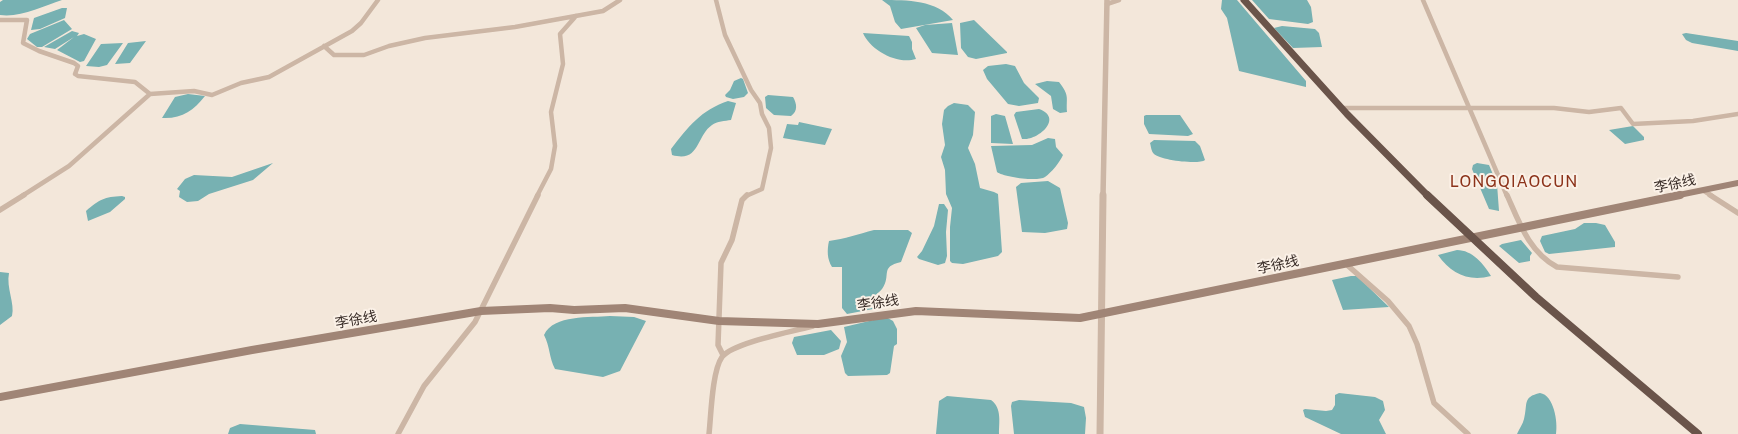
<!DOCTYPE html>
<meta charset="utf-8">
<style>
body{margin:0}
canvas{display:block;background:#f3e7da}
</style>
<canvas width="1738" height="434"></canvas>
<script>
const c = document.querySelector('canvas').getContext('2d');
c.lineJoin = 'round';
function fillPath(path, color) { c.fillStyle = color; c.fill(path, 'evenodd'); }
function strokePath(path, color, width, dash) { c.strokeStyle = color; c.lineWidth = width; c.lineCap = dash ? 'butt' : 'round'; c.setLineDash(dash || []); c.stroke(path); }
function drawText(font, color, halo, rows, align = 'center') {
  c.font = font + ' "Public Sans","Noto Sans SC",sans-serif'; c.lineWidth = 4; c.setLineDash([]); c.textBaseline = 'middle'; c.strokeStyle = halo; c.fillStyle = color; for (const [text, x, y, turn = 0] of rows) {
    c.save(); c.translate(x, y); c.rotate((+turn || 0) * Math.PI / 180); c.textAlign = isNaN(turn) ? turn : align; if (halo) c.strokeText(text, 0, 0); c.fillText(text, 0, 0); c.restore();
  }
}
fillPath(new Path2D(`
 M3 0H62C43 6 20 18 0 15V2Z
 M882 0C907 0 937 0 953 20L901 29 895 22 890 6Z
 M1222 0H1237L1306 81V87L1239 71 1227 18 1221 9Z
 M1252 0H1307L1311 7 1313 22 1308 24 1269 19Z
 M62 8H67L65 18 40 29 31 30 34 18Z
 M64 20 72 29 42 47H37L27 39 30 34Z
 M974 20 1007 52V53L976 59 968 57 961 48 960 23Z
 M952 23 958 55 932 53 916 28 925 25Z
 M1282 26 1315 29 1319 33 1322 47 1293 48 1274 28Z
 M72 31 79 33 77 36 84 34 96 39 84 61 80 62 57 50 74 37 55 49 44 47Z
 M863 33 909 36 912 42V49L916 59C897 65 870 50 863 33Z
 M1686 33 1738 41V51L1692 43 1686 40 1682 34Z
 M146 41 130 63 115 64 128 43Z
 M123 43 107 65 99 67 86 66 101 44Z
 M1006 64 1015 66 1024 83 1039 98 1038 103 1019 106 1008 104 987 79 983 70 988 66Z
 M741 78 743 79 748 93 744 97 733 99 726 97 725 95 730 90 734 81Z
 M1047 81 1059 82C1070 96 1066 97 1067 112L1060 113 1053 109 1051 96 1035 84Z
 M188 94 205 96C193 111 182 119 162 118L175 97Z
 M768 95 793 97C797 104 798 111 791 116L774 115 766 108 765 97Z
 M728 101 736 103 731 120C725 121 717 121 712 125 696 136 700 163 672 155L671 149C688 127 701 110 728 101Z
 M954 103 968 105 975 112 973 135 968 148 975 164 980 188 994 192 998 194 1002 252 998 256 963 264 952 263 950 261V227L952 208 946 194 945 170 941 157 945 145 942 124 944 110 948 106Z
 M1039 109C1064 118 1038 141 1022 139L1014 115 1016 112Z
 M996 114 1005 116 1013 144 991 143V116Z
 M1146 115H1180L1193 134 1188 136 1149 134 1144 124V116Z
 M799 122 832 129 825 145 783 138 787 124 798 125Z
 M1633 126 1644 137V140L1625 144 1609 130Z
 M1048 138 1055 139 1056 147 1063 155C1060 162 1051 173 1045 177 1038 182 1003 177 997 172L991 146 1032 145Z
 M1154 140 1195 141 1200 146 1205 160C1199 165 1160 160 1154 154 1151 151 1151 146 1150 143Z
 M273 163 253 180 209 194 198 201 187 202 179 197 180 191 177 189 185 179 194 175 232 177Z
 M1477 163 1489 165 1497 184 1499 211 1489 209 1472 169 1473 165Z
 M1048 181 1060 188 1068 223 1067 229 1045 233 1022 232 1016 187 1021 183Z
 M122 196 125 197V199L110 212 88 221 86 211C100 199 104 197 122 196Z
 M939 204H944L948 210 946 232 947 256 945 263 938 265 919 259 917 257 922 251 934 226Z
 M1584 223H1596L1605 225 1615 242V247L1549 254 1545 252 1540 241 1542 236 1575 229Z
 M874 230H908L912 233 901 262C879 267 892 275 882 289 880 292 876 294 873 297V309L847 314 842 308V267H832C827 259 827 250 829 241 845 239 858 234 874 230Z
 M1521 240 1532 253 1530 256V261L1519 263 1499 246 1502 244Z
 M1457 250C1472 250 1484 264 1491 276 1469 282 1451 274 1438 255Z
 M0 272 9 273C6 288 15 303 12 316L0 325Z
 M1351 276H1357L1389 307 1343 310 1332 280Z
 M610 316 634 317 646 321 620 371 603 377 555 369C549 358 550 346 544 335 554 314 590 318 610 316Z
 M886 317 893 321 897 329V344L894 346 890 373 887 375 848 376 845 373 841 356 847 342 844 327Z
 M831 330 841 341 839 349 824 355H797L792 343 794 337Z
 M1339 393 1375 397 1383 401 1385 410 1379 420 1386 434H1341L1305 417 1303 410 1305 409 1326 411 1332 410 1335 405V395Z
 M1540 393C1554 395 1558 422 1556 434H1517C1519 429 1523 424 1524 419 1528 404 1522 397 1540 393Z
 M947 396 991 400C1002 408 999 422 999 434H936L939 401Z
 M1019 400 1071 403 1084 407 1086 418 1085 434H1014L1011 406 1012 402Z
 M240 424 315 430 316 434H228L230 428Z`), '#77b1b2');
strokePath(new Path2D(`
 M716 0 725 35 751 90 760 103 762 114 769 128 771 148 762 189 746 196
 M1423 0 1507 196
 M1107 4 1119 0
 M0 20H27L23 43 39 51 74 63 78 66 75 74 78 76 135 82 150 94 194 91 212 95 241 83 269 77 352 31 361 23 378 0
 M324 46 334 55H364L389 46 425 38 515 27 603 11 620 0
 M1342 108H1554L1589 112 1621 108 1633 124 1693 121 1738 114
 M1704 191 1712 196
 M22 196 69 166 150 94
 M537 196 551 169 555 146 551 112 563 64 560 34 576 16`), '#ccb6a5', 4.5);
strokePath(new Path2D(`
 M1507 195C1519 222 1529 252 1557 267L1678 277
 M1710 195 1738 213
 M0 210 24 195
 M1346 264 1388 301 1409 326 1417 344 1434 403 1468 434
 M723 355 718 345 721 263 732 240 742 200 747 195
 M398 434 424 386 475 322 538 195
 M709 434C711 416 712 371 722 357 732 343 794 331 813 326`), '#ccb6a5', 5.5);
strokePath(new Path2D(`
 M1103 196 1107 0`), '#ccb6a5', 5.5);
strokePath(new Path2D(`
 M1100 434 1103 195`), '#ccb6a5', 7);
strokePath(new Path2D(`
 M1674 196 1738 183`), '#a08576', 6);
strokePath(new Path2D(`
 M0 397 252 350 481 311 550 308 574 310 625 308 719 321 818 324 916 311 1080 318 1680 195`), '#a08576', 8);
strokePath(new Path2D(`
 M1244 0 1347 114 1428 196`), '#6a544a', 7);
strokePath(new Path2D(`
 M1427 195 1536 297 1698 434`), '#6a544a', 8);
drawText('14px', '#382c27', '#fbf1e7', [
 ["李徐线",1675,184,-12],
 ["李徐线",1278,265,-12],
 ["李徐线",878,303,-8],
 ["李徐线",356,320,-10]
]);
c.letterSpacing = '1px';
drawText('16px', '#8c331a', '#fbf1e7', [
 ["LONGQIAOCUN",1514,182]
]);
c.letterSpacing = '0px';
</script>
